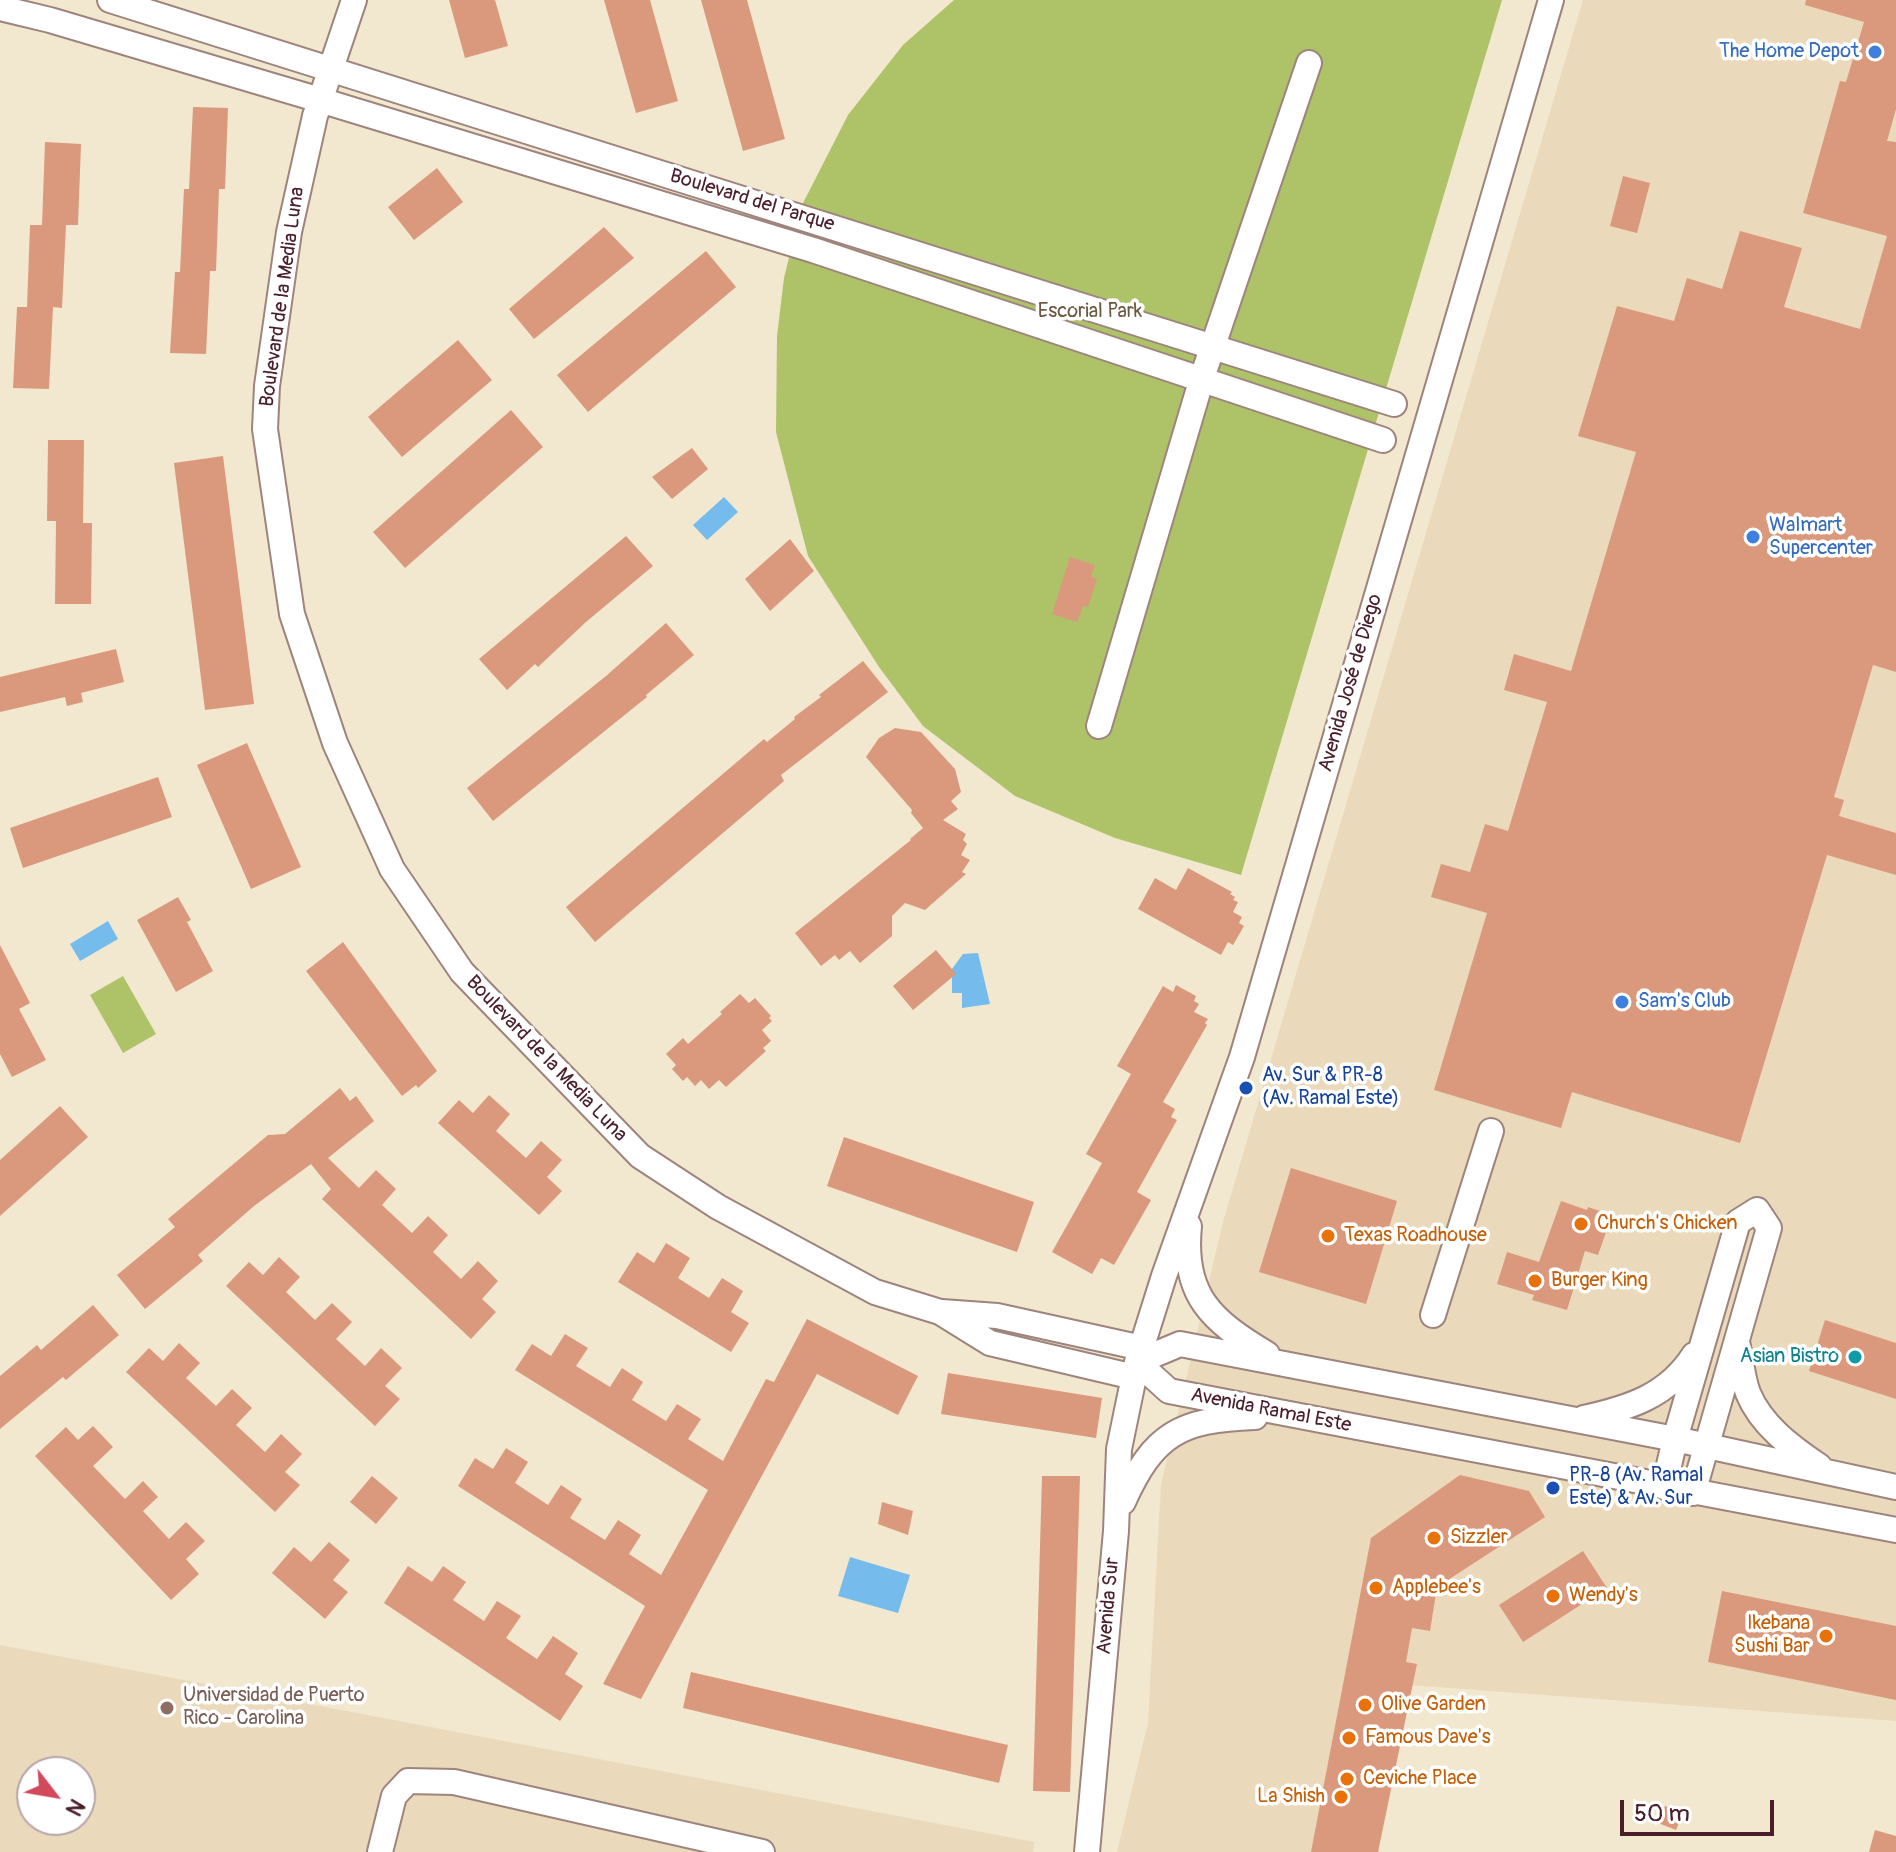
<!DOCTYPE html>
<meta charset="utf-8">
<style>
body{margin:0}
#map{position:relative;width:1896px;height:1852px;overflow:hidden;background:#f1e8cf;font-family:Pangolin,sans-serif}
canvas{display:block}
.north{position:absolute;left:16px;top:1756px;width:80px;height:80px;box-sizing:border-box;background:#fff;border:2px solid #b7a5aa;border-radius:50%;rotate:121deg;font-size:22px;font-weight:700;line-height:32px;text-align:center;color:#4a1f2b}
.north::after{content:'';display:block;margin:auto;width:28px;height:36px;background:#d1495b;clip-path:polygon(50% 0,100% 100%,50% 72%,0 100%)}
.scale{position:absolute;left:1620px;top:1800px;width:154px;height:36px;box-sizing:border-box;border:4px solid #4a1f2b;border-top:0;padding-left:10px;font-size:24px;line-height:28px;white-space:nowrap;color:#4a1f2b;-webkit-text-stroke:6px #fff;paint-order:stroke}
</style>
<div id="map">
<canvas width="1896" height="1852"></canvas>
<div class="north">N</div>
<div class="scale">50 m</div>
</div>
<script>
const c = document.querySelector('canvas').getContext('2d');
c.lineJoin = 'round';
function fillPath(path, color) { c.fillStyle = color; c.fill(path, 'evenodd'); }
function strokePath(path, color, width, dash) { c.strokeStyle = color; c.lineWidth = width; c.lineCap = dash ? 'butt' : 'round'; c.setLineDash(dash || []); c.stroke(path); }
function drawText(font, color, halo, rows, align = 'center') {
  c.font = font + ' Pangolin,sans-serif'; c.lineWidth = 7; c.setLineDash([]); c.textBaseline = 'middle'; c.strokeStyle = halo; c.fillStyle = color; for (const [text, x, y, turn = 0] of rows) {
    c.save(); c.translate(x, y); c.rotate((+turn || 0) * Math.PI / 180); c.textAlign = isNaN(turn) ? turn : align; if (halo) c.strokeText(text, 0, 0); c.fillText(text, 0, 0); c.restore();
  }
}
fillPath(new Path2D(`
 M1583 0H1896V1721L1409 1685 1376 1852H1117L1148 1723 1161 1485 1223 1222Z
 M0 1645 1034 1842 1033 1852H0ZM32 1772H80V1820H32Z`), '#ead9ba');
fillPath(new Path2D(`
 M954 0H1502L1241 875 1115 838 1015 796 923 726 879 667 808 556 776 432 777 336 784 278 802 205 848 115 903 45Z
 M123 976 156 1034 123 1053 90 995Z`), '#aec368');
fillPath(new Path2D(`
 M724 497 738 512 707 540 693 525Z
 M108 921 118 939 80 961 70 944Z
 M978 953 990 1004 962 1008V993H952V969L963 954Z
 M850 1557 910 1575 898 1613 838 1596Z`), '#75bbec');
fillPath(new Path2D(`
 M449 0H495L508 46 465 58Z
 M604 0H650L678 101 636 113Z
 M701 0H747L785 139 743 151Z
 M1806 0H1896V109L1887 141 1896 142V672L1873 665 1834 797 1844 800 1839 816 1896 833V875L1827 855 1740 1143 1572 1092 1561 1128 1434 1090 1487 913 1431 897 1441 864 1470 872 1485 824 1508 831 1547 702 1504 690 1514 654 1571 671 1636 452 1578 436 1617 306 1674 321 1687 278 1722 289 1740 231 1802 248 1784 307 1860 329 1887 236 1803 213 1840 81 1846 82 1864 22 1805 5Z
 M193 107 228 108 225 189H219L216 271H210L206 354 170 353 175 272H180L184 189H189Z
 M45 142 81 144 78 225H66L62 308 53 307 49 389 13 388 17 307H27L30 225H42Z
 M437 168 463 202 414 240 388 207Z
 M1623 176 1650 183 1637 233 1610 226Z
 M604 227 634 258 534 339 509 309Z
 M706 251 736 287 588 412 557 375Z
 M458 340 492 380 402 457 368 417Z
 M511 410 543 447 405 568 373 532Z
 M48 440H84L83 523H92L91 604H55L56 521H47Z
 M692 448 708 469 672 499 652 477Z
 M223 456 254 704 205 710 174 463Z
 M626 536 653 566 586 622 538 667 535 664 507 690 479 659Z
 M790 539 814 571 770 611 745 579Z
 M1070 557 1095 565 1091 577 1097 579 1088 607 1083 606 1077 622 1052 614Z
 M666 623 694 655 646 695 647 697 493 821 467 788 606 676Z
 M116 649 124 682 81 693 83 702 67 706 65 697 0 712V677Z
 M863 661 888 692 781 775 784 781 595 942 566 907 764 739 767 742 795 719 794 717 821 697 819 695Z
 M895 728 921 732 955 769 961 792 951 801 958 809 943 820 966 834 963 840 967 844 961 855 970 860 962 872 966 874 925 910 905 903 892 916V936L860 963 850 951 839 960 835 955 821 966 795 933 911 840 910 839 923 828 911 813 912 810 866 757 879 738Z
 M247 743 301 867 251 889 197 765Z
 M158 777 172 817 23 868 10 828Z
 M1188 868 1232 892 1230 894 1235 897 1233 900 1238 902 1233 912 1242 917 1239 923 1244 926 1233 945 1228 942 1221 955 1138 909 1155 878 1176 890Z
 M178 897 191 920 187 922 213 971 176 992 137 920Z
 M343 942 437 1071 418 1088 416 1085 402 1096 306 971Z
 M0 945 30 1003 19 1009 46 1060 12 1077 0 1054Z
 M936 950 956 974 913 1010 893 986Z
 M1176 985 1196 996 1194 1001 1199 1004 1194 1012 1208 1019 1205 1023 1207 1025 1163 1102 1175 1109 1171 1117 1177 1120 1137 1192 1151 1200 1114 1265 1101 1258 1092 1274 1052 1252 1102 1163 1086 1154 1131 1074 1117 1066 1163 986 1173 992Z
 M740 994 749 1003 755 998 771 1016 769 1018 772 1021 762 1030 771 1041 763 1048 766 1051 726 1087 719 1080 709 1089 701 1080 695 1086 687 1077 683 1081 672 1069 676 1065 666 1054 683 1038 688 1044 722 1014 720 1012Z
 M340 1088 350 1101 356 1096 374 1121 328 1158 359 1188 376 1170 396 1189 382 1205 412 1233 428 1216 448 1235 433 1252 461 1279 478 1261 498 1281 482 1299 496 1312 471 1339 322 1199 331 1189 311 1164 254 1206 198 1255 203 1261 145 1309 117 1275 175 1227 168 1219 268 1135 285 1134Z
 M489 1095 510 1114 496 1131 526 1158 541 1141 562 1160 547 1177 562 1191 539 1215 438 1123 459 1100 473 1113Z
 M60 1106 88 1137 0 1216V1160Z
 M844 1137 1034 1202 1017 1252 827 1186Z
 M1291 1168 1397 1201 1366 1304 1259 1272Z
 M1561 1201 1587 1210 1588 1207 1612 1215 1598 1255 1585 1251 1567 1310 1532 1300 1534 1295 1497 1284 1507 1252 1539 1262Z
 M666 1243 690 1258 678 1278 709 1298 722 1278 743 1291 731 1312 749 1323 731 1352 618 1282 637 1252 654 1263Z
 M279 1257 300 1277 286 1292 315 1320 332 1303 352 1322 336 1339 365 1366 381 1348 402 1368 385 1386 400 1399 375 1426 226 1286 249 1262 263 1275Z
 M93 1305 119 1335 66 1380 63 1377 0 1429V1376L37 1345 41 1350Z
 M807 1319 918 1376 898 1415 817 1374 641 1699 603 1684 645 1606 458 1486 475 1458 493 1469 506 1448 528 1462 515 1483 548 1505 561 1485 582 1499 570 1518 605 1540 618 1520 641 1535 629 1554 661 1575 708 1490 515 1370 532 1344 551 1356 565 1334 588 1348 576 1366 610 1387 622 1368 643 1382 632 1400 666 1421 677 1404 701 1419 688 1439 723 1461 766 1379 774 1382Z
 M1825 1320 1896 1343V1399L1809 1371Z
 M179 1343 200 1363 186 1378 216 1406 232 1389 252 1408 236 1425 265 1452 281 1434 302 1454 285 1472 300 1485 275 1512 126 1372 149 1348 163 1361Z
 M948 1373 1102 1398 1096 1438 941 1414Z
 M93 1426 113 1447 93 1466 125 1499 143 1481 158 1497 143 1511 169 1539 186 1522 205 1541 186 1559 199 1574 171 1600 35 1456 66 1427 78 1440Z
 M1460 1475 1529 1491 1545 1517 1437 1587 1430 1631 1412 1628 1406 1662 1417 1664 1378 1852H1311L1371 1538Z
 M372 1476 398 1498 376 1524 350 1502Z
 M1042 1476H1080L1070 1792 1033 1791Z
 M882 1502 913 1511 908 1535 878 1524Z
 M329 1542 350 1560 333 1580 348 1592 325 1619 272 1573 294 1547 311 1562Z
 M1583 1551 1607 1588 1523 1642 1499 1605Z
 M408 1566 432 1582 443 1566 466 1582 453 1600 484 1621 497 1601 521 1616 506 1638 537 1659 553 1636 578 1653 565 1674 583 1686 560 1721 384 1603Z
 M1722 1591 1896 1626V1700L1708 1662Z
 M691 1672 1008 1745 999 1783 683 1708Z
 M1665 1806 1683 1813 1676 1830 1658 1823Z
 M1875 1830 1896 1836V1852H1869Z`), '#da997c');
const minor = new Path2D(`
 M110 0 1394 404
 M354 0 315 116 289 232 267 386 265 429 292 614 335 743 392 869 462 972 640 1156 718 1207 875 1292 940 1312 990 1343 1134 1377
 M0 8 50 20 320 100 813 250 1383 440
 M1099 726 1202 378 1309 63
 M1189 1226C1182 1296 1212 1321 1267 1354
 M942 1312 997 1316 1142 1348
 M1433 1315 1491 1131
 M1737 1342C1741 1358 1742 1377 1748 1393 1761 1425 1791 1447 1819 1466
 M1137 1362 1169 1391 1896 1530
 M1137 1362 1180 1344 1675 1439 1896 1487
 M1584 1418C1629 1408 1668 1396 1694 1355
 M1664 1487 1675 1439 1738 1222 1757 1210 1769 1228 1693 1493
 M1123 1502C1154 1433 1180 1420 1255 1417
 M380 1852 394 1796 408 1781 454 1782 762 1852
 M1087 1852 1116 1531 1119 1449 1137 1362 1164 1276 1242 1057 1551 0`);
strokePath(minor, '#9e847d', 28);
strokePath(minor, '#fff', 24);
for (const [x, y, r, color] of [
 [1875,52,8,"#3f7fe0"],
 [1753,537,8,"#3f7fe0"],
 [1622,1002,8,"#3f7fe0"],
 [1246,1088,8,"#1a4fb4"],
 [1581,1224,8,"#e8710a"],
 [1328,1236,8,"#e8710a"],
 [1535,1281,8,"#e8710a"],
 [1855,1357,8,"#0f9aa8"],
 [1553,1488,8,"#1a4fb4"],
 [1434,1538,8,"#e8710a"],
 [1376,1588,8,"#e8710a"],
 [1553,1596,8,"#e8710a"],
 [1826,1636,8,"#e8710a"],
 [1365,1705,8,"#e8710a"],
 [167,1708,8,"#8d6e63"],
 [1349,1738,8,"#e8710a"],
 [1347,1779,8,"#e8710a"],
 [1341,1797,8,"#e8710a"]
]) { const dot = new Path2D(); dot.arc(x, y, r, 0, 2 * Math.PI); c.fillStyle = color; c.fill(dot); strokePath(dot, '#fff', 3); }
drawText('20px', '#366cbe', '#fff', [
 ["The Home Depot",1859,52,"right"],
 ["Walmart",1769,526],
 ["Supercenter",1769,549],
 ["Sam's Club",1638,1002]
], 'left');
drawText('20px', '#4a1f2b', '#fff', [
 ["Boulevard del Parque",752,201,17],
 ["Boulevard de la Media Luna",283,297,-82],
 ["Avenida José de Diego",1351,683,-74],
 ["Boulevard de la Media Luna",546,1059,46],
 ["Avenida Ramal Este",1271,1411,11],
 ["Avenida Sur",1109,1606,-85]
]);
drawText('20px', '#6d5840', '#fff', [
 ["Escorial Park",1090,312]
]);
drawText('20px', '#164399', '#fff', [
 ["Av. Sur & PR-8",1262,1076],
 ["(Av. Ramal Este)",1262,1099],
 ["PR-8 (Av. Ramal",1569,1476],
 ["Este) & Av. Sur",1569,1499]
], 'left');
drawText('20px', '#c56008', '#fff', [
 ["Church's Chicken",1597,1224],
 ["Texas Roadhouse",1344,1236],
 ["Burger King",1551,1281],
 ["Sizzler",1450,1538],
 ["Applebee's",1392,1588],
 ["Wendy's",1569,1596],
 ["Ikebana",1810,1624,"right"],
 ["Sushi Bar",1810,1647,"right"],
 ["Olive Garden",1381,1705],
 ["Famous Dave's",1365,1738],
 ["Ceviche Place",1363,1779],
 ["La Shish",1325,1797,"right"]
], 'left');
drawText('20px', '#0d838f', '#fff', [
 ["Asian Bistro",1839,1357]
], 'right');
drawText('20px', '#785e54', '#fff', [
 ["Universidad de Puerto",183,1696],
 ["Rico - Carolina",183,1719]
], 'left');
</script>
